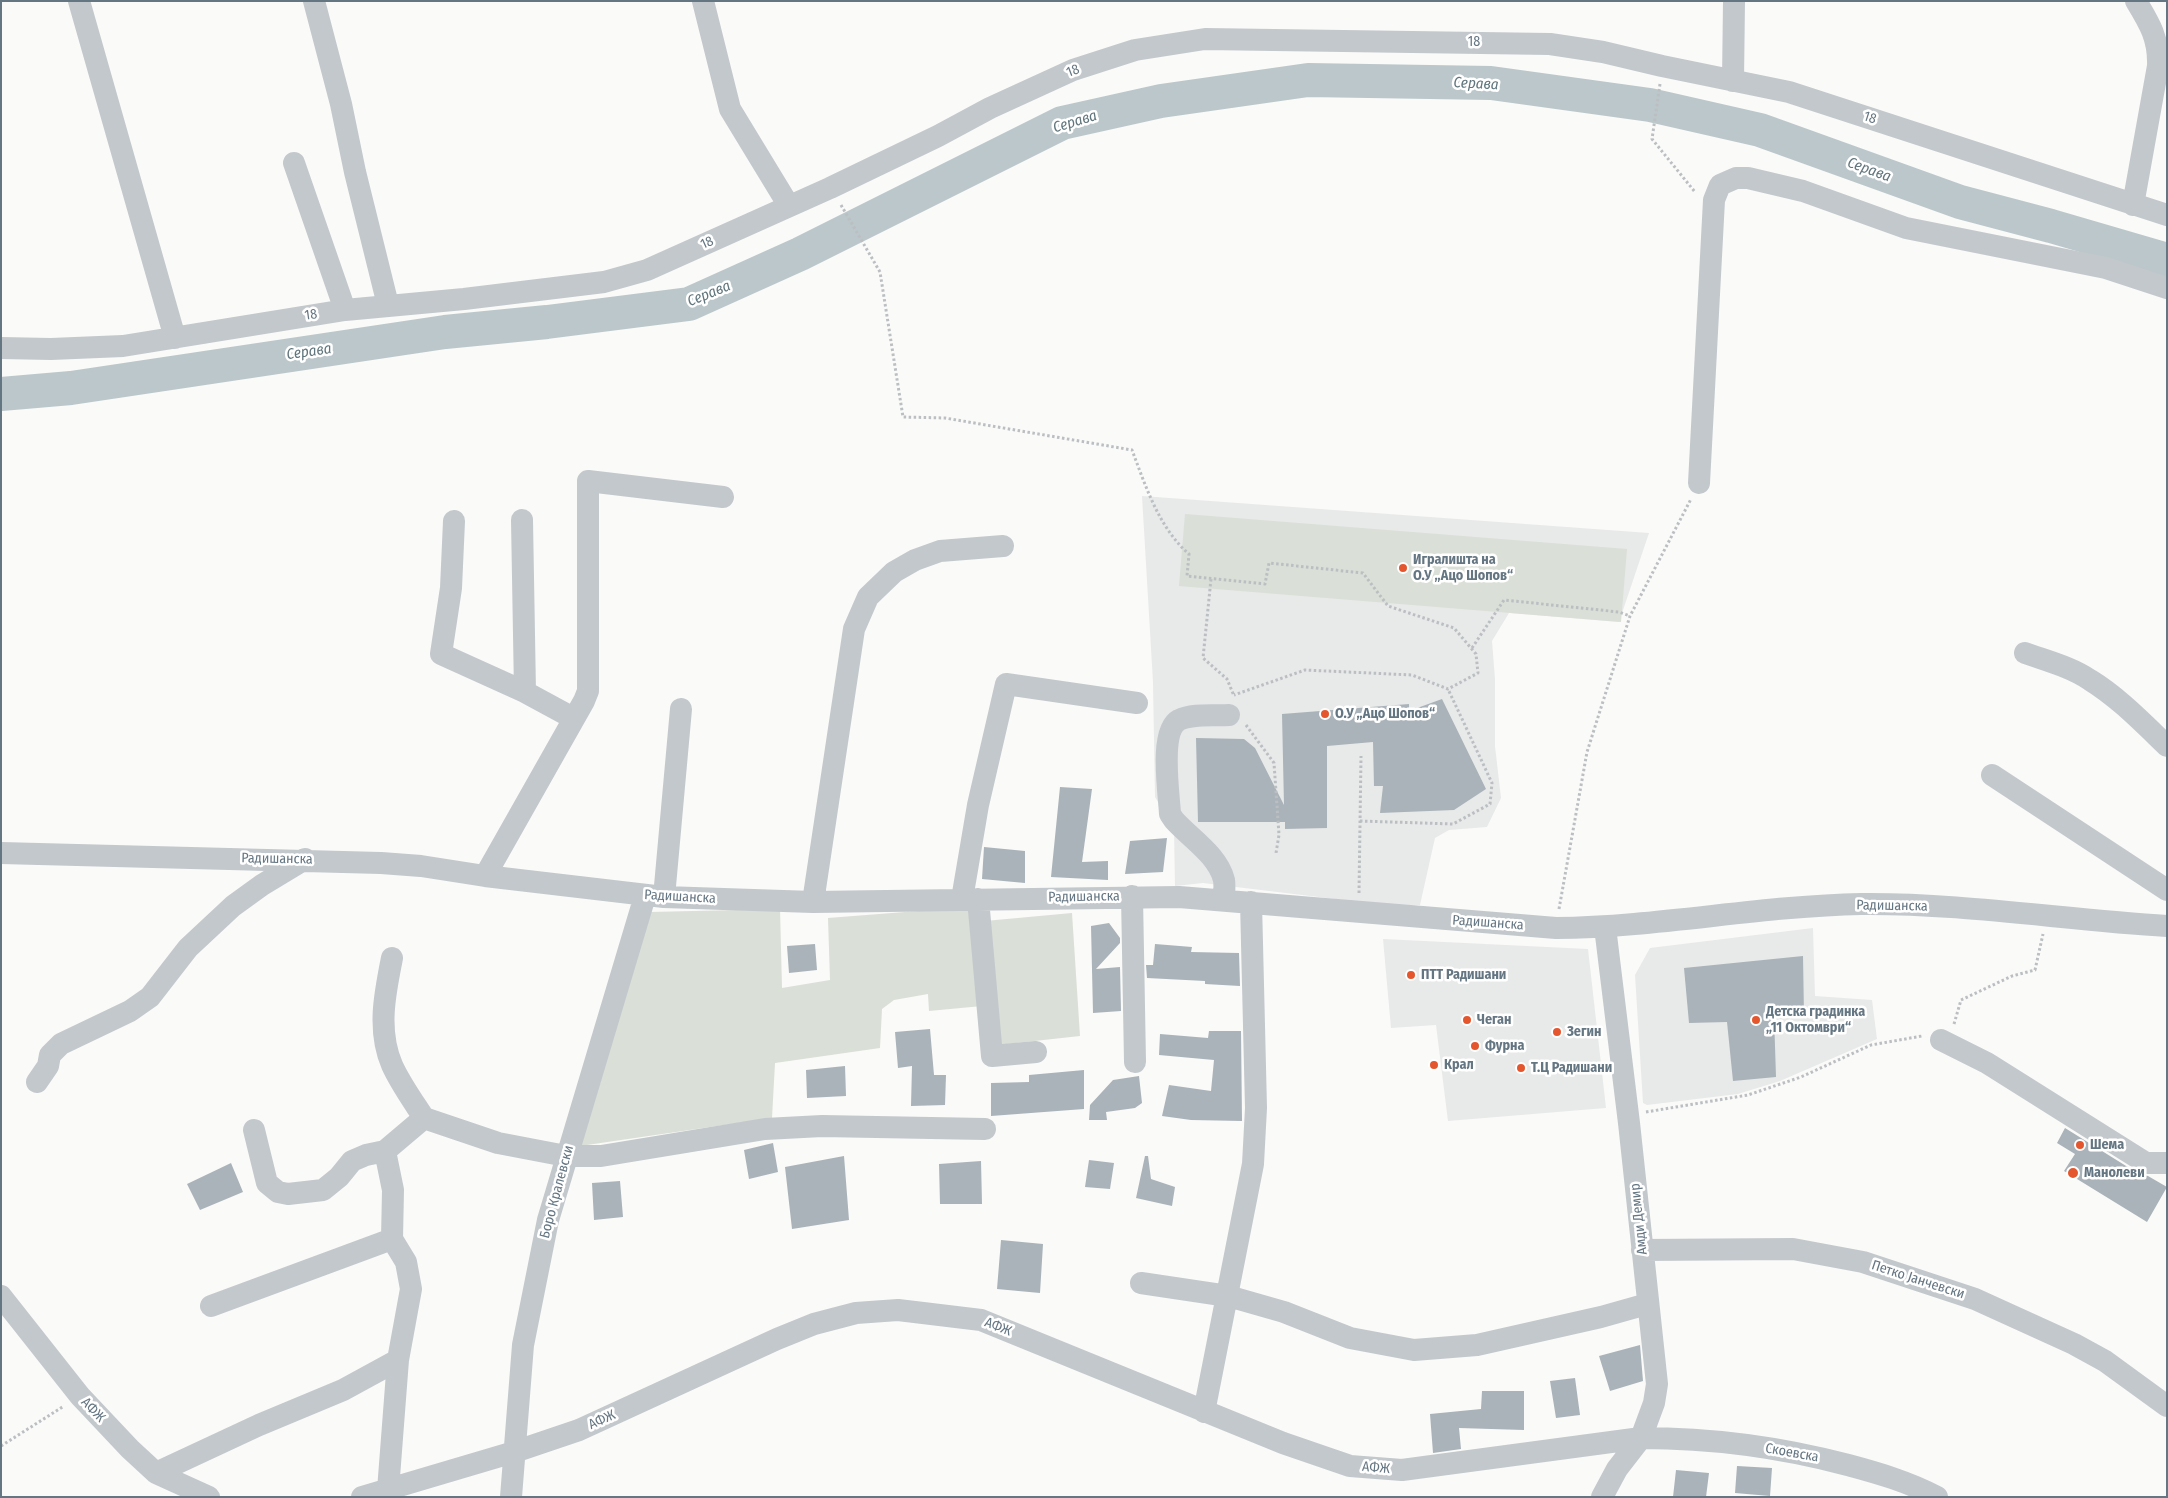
<!DOCTYPE html>
<meta charset="utf-8">
<style>
body{margin:0}
#map{position:relative;width:2168px;height:1498px;overflow:hidden;background:#fafaf8;font-family:"Fira Sans Condensed",sans-serif}
canvas{display:block}
.frame{position:absolute;inset:0;border:2px solid #657683;pointer-events:none}
</style>
<div id="map">
<canvas width="2168" height="1498"></canvas>
<div class="frame"></div>
</div>
<script>
const c = document.querySelector('canvas').getContext('2d');
c.lineJoin = 'round';
function fillPath(path, color) { c.fillStyle = color; c.fill(path, 'evenodd'); }
function strokePath(path, color, width, dash) { c.strokeStyle = color; c.lineWidth = width; c.lineCap = dash ? 'butt' : 'round'; c.setLineDash(dash || []); c.stroke(path); }
function drawText(font, color, halo, rows, align = 'center') {
  c.font = font + ' "Fira Sans Condensed",sans-serif'; c.lineWidth = 5; c.setLineDash([]); c.textBaseline = 'middle'; c.strokeStyle = halo; c.fillStyle = color; for (const [text, x, y, turn = 0] of rows) {
    c.save(); c.translate(x, y); c.rotate((+turn || 0) * Math.PI / 180); c.textAlign = isNaN(turn) ? turn : align; if (halo) c.strokeText(text, 0, 0); c.fillText(text, 0, 0); c.restore();
  }
}
fillPath(new Path2D(`
 M1142 496 1649 533 1619 622 1509 613 1492 641 1495 679V746L1501 798 1487 827 1449 830 1435 838 1420 905 1393 906 1203 883 1175 886 1174 829 1155 797 1153 682Z
 M1813 928 1815 996 1872 1000 1877 1039 1780 1081 1738 1094 1647 1105 1643 1103 1635 975 1650 948Z
 M1383 939 1588 949 1606 1108 1448 1121 1436 1025 1391 1028Z`), '#e8e9e9');
fillPath(new Path2D(`
 M1185 514 1627 549 1621 622 1179 586Z
 M969 907 982 1006 929 1011 928 994 894 1000 882 1009 880 1048 775 1063 772 1118 580 1146 650 912 780 909 782 988 830 980 828 918Z
 M1072 913 1080 1036 998 1045 985 921Z`), '#dadfd7');
strokePath(new Path2D(`
 M1 394 71 388 445 332 547 322 689 304 800 254 1062 123 1161 101 1308 80 1491 83 1650 105 1760 130 1960 202 2051 226 2167 260`), '#bbc7cb', 34);
fillPath(new Path2D(`
 M1442 699 1486 789 1454 810 1380 813 1383 786H1374L1373 742 1327 746V828L1285 829V822H1198L1196 738 1244 739 1255 748 1284 805 1282 714 1409 704V711Z
 M1060 787 1092 789 1082 862 1108 861V880L1051 877Z
 M1167 838 1163 872 1125 874 1130 841Z
 M984 847 1025 851V883L982 879Z
 M1109 923 1120 938V943L1096 969 1120 967 1121 1011 1093 1013 1091 926Z
 M815 944 817 970 789 973 787 946Z
 M1155 944 1192 947 1191 952 1239 953 1240 986 1205 984V981L1147 978 1146 965H1153Z
 M1803 956 1804 1016H1774L1776 1077 1733 1081 1727 1022 1689 1023 1684 968Z
 M930 1029 934 1075H946L945 1105 911 1106 912 1066 898 1068 895 1032Z
 M1209 1031H1241L1242 1121 1191 1120 1162 1116 1169 1085 1211 1091 1214 1060 1159 1055 1160 1034 1208 1038Z
 M845 1066 846 1096 807 1098 806 1070Z
 M1084 1070V1109L991 1116V1083L1029 1082V1075Z
 M1139 1076 1142 1103 1135 1108 1106 1112 1107 1120H1089L1090 1105 1113 1080Z
 M2065 1128 2139 1174 2148 1176 2167 1187 2147 1222 2064 1171 2075 1154 2057 1143Z
 M773 1143 778 1172 749 1179 744 1150Z
 M844 1156 849 1220 792 1229 785 1167Z
 M1145 1156H1148L1151 1179 1175 1187 1172 1206 1136 1198Z
 M1089 1160 1114 1163 1110 1189 1085 1187Z
 M981 1161 982 1204H940L939 1164Z
 M231 1163 243 1192 200 1210 187 1184Z
 M620 1181 623 1217 594 1220 592 1183Z
 M1001 1240 1043 1244 1040 1293 997 1289Z
 M1640 1345 1643 1381 1610 1391 1599 1356Z
 M1575 1378 1580 1415 1556 1418 1550 1381Z
 M1482 1391H1524V1430L1459 1428 1461 1449 1433 1453 1430 1414 1481 1409Z
 M1737 1466 1772 1468 1770 1496 1735 1493Z
 M1676 1470 1709 1473 1706 1497H1673Z`), '#aab3b9');
strokePath(new Path2D(`
 M1660 84 1652 139 1695 192
 M841 205 880 272 903 417 945 418 1132 450C1146 487 1159 528 1189 554L1187 576 1265 584 1269 563 1363 573 1388 606 1454 628 1476 654 1478 673 1448 689 1412 675 1305 670 1234 695
 M1211 579 1203 658 1227 679 1234 696
 M1472 648 1504 600 1619 612 1630 616
 M1246 725 1274 763 1279 835 1276 853
 M1360 821 1453 824 1490 804 1492 783 1448 689
 M1359 893 1361 756
 M1559 909 1587 752 1630 616 1691 499
 M1954 1024 1961 1000 2012 976 2035 970 2043 934
 M1646 1112 1748 1095 1801 1077 1871 1045 1922 1036
 M1 1446 64 1406`), '#bbbfc2', 3, [2.5, 2.5]);
strokePath(new Path2D(`
 M79 1 175 338
 M314 1 341 104 355 172 388 305
 M703 1 730 109 789 206
 M1733 81 1734 1
 M294 163 345 310
 M2133 205 2158 66C2159 39 2150 24 2136 1
 M1 348 51 349 123 346 345 310 464 299 604 282 647 270 830 188 938 136 990 108 1073 70 1135 50 1205 39 1550 44 1603 52 1662 66 1789 92 2167 215
 M1699 483 1714 200 1720 185 1736 178H1748L1803 191 1906 228 2106 268 2167 288
 M522 520 525 692
 M454 521 451 588 441 654 525 692 573 718
 M2025 653C2047 661 2071 667 2090 680 2118 697 2143 723 2167 746
 M1992 775 2167 890
 M1 853 381 863 421 866 485 876 664 897 813 902 1179 897 1556 928C1658 927 1759 906 1861 904 1963 903 2065 920 2167 926
 M485 876 584 701 588 691V481L723 497
 M1132 896 1135 1062
 M664 897 681 709
 M962 899 978 805 1006 684 1137 703
 M978 899 992 1056 1036 1052
 M1224 900C1224 893 1225 886 1224 880 1218 855 1190 838 1174 820L1170 814C1169 793 1159 731 1179 720 1193 713 1214 716 1229 715
 M813 902 854 629 868 597 894 572 915 560 940 551 1003 546
 M392 958C385 993 377 1030 392 1065 400 1083 413 1101 424 1118
 M1941 1040 1987 1063 2146 1163H2167
 M37 1082 48 1066 50 1055 61 1044 130 1011 150 997 188 948 233 906 262 885 305 859
 M254 1130 267 1183 278 1192 288 1194 323 1190 339 1177 352 1161 366 1155 385 1151 424 1118 498 1143 566 1156H601L765 1129 822 1126 985 1129
 M1642 1250 1793 1249 1863 1262 1975 1299 2074 1344 2105 1361 2167 1406
 M1141 1283 1228 1296 1284 1312 1350 1338 1414 1350 1477 1345 1601 1317 1647 1304
 M1 1296 80 1396 130 1449 156 1473 209 1497
 M211 1306 392 1239 393 1190 385 1151
 M1204 1412 1253 1164 1256 1108 1251 902
 M156 1473 259 1425 343 1390 398 1360
 M388 1490 398 1360 411 1289 406 1262 392 1239
 M362 1497 514 1452 579 1430 777 1339 814 1324 856 1313 898 1310 981 1320 1283 1443 1350 1466 1402 1470 1641 1438C1711 1438 1780 1447 1848 1465 1878 1473 1909 1482 1937 1497
 M511 1497 523 1345 548 1220 645 896
 M1602 1497 1617 1469 1641 1438 1654 1403 1657 1384 1629 1123 1605 927`), '#c3c8cc', 22);
for (const [x, y, r, color] of [
 [1403,568,5,"#e4572e"],
 [1325,714,5,"#e4572e"],
 [1411,975,5,"#e4572e"],
 [1467,1020,5,"#e4572e"],
 [1756,1020,5,"#e4572e"],
 [1557,1032,5,"#e4572e"],
 [1475,1046,5,"#e4572e"],
 [1434,1065,5,"#e4572e"],
 [1521,1068,5,"#e4572e"],
 [2080,1145,5,"#e4572e"],
 [2073,1173,6,"#e4572e"]
]) { const dot = new Path2D(); dot.arc(x, y, r, 0, 2 * Math.PI); c.fillStyle = color; c.fill(dot); strokePath(dot, '#fff', 2); }
drawText('14px', '#657683', '#fff', [
 ["18",1474,42],
 ["18",1073,71,-21],
 ["18",1870,118,18],
 ["18",707,243,-24],
 ["18",311,315,-8],
 ["Радишанска",277,859,1],
 ["Радишанска",680,897,3],
 ["Радишанска",1084,897,-1],
 ["Радишанска",1892,906,1],
 ["Радишанска",1488,923,4],
 ["Боро Кралевски",557,1192,-75],
 ["Амди Демир",1639,1219,-96],
 ["Петко Јанчевски",1918,1280,18],
 ["АФЖ",998,1327,21],
 ["АФЖ",93,1410,46],
 ["АФЖ",602,1420,-24],
 ["Скоевска",1792,1453,10],
 ["АФЖ",1376,1468,5]
]);
drawText('bold 14px', '#657683', '#fff', [
 ["Игралишта на",1413,560],
 ["О.У „Ацо Шопов“",1413,576],
 ["О.У „Ацо Шопов“",1335,714],
 ["ПТТ Радишани",1421,975],
 ["Детска градинка",1766,1012],
 ["„11 Октомври“",1766,1028],
 ["Чеган",1477,1020],
 ["Зегин",1567,1032],
 ["Фурна",1485,1046],
 ["Крал",1444,1065],
 ["Т.Ц Радишани",1531,1068],
 ["Шема",2090,1145],
 ["Манолеви",2084,1173]
], 'left');
drawText('italic 15px', '#60757c', '#fff', [
 ["Серава",1476,84,3],
 ["Серава",1075,122,-17],
 ["Серава",1869,170,20],
 ["Серава",709,294,-22],
 ["Серава",309,352,-8]
]);
</script>
